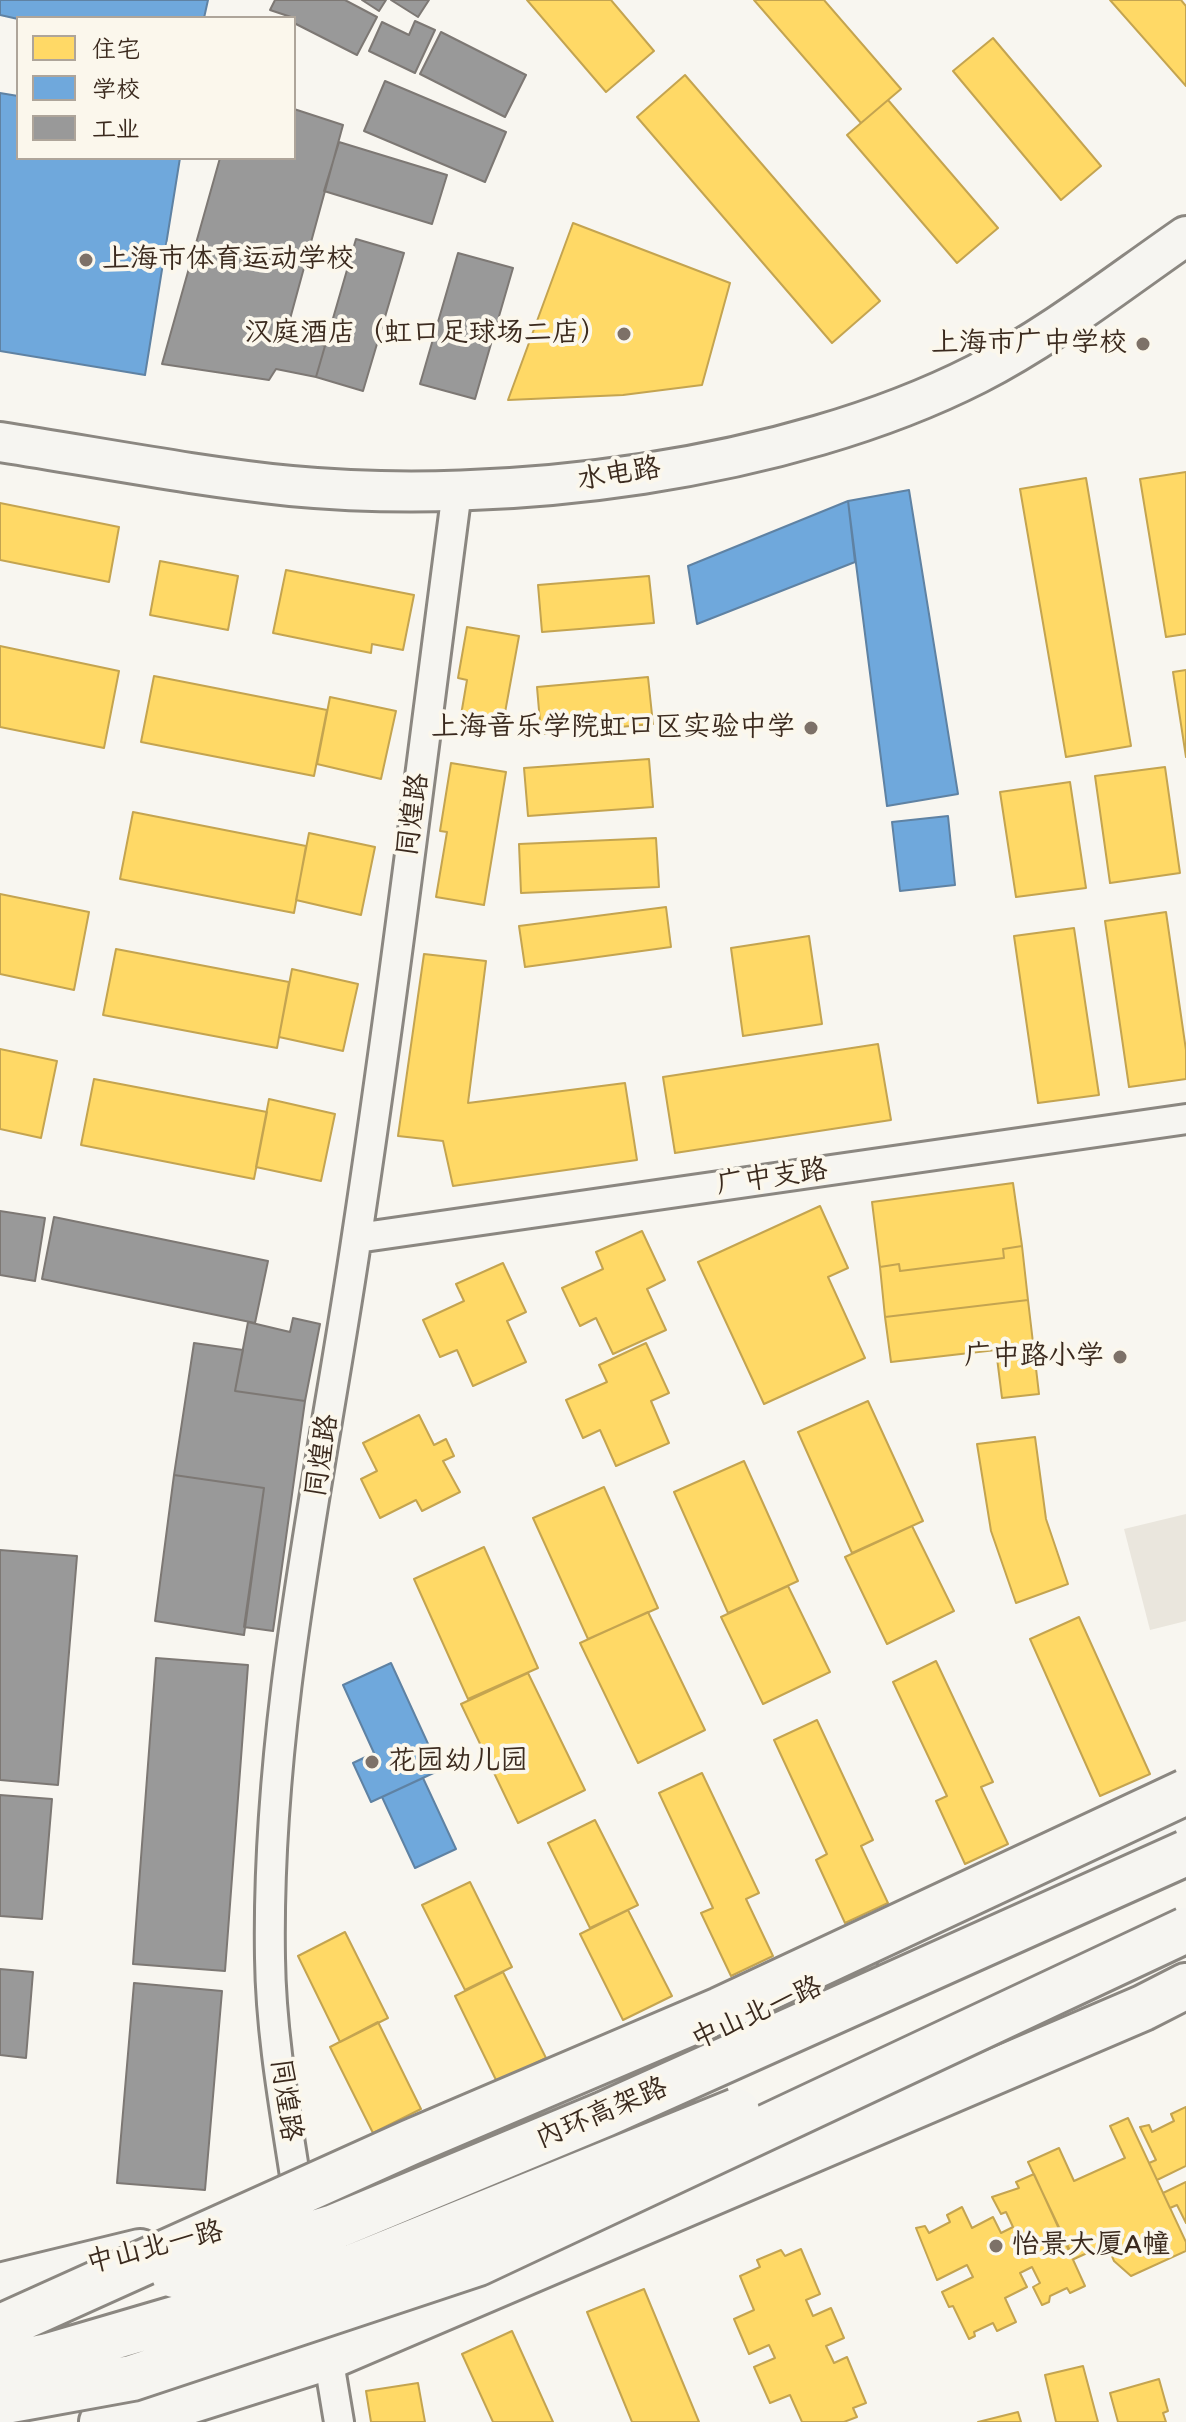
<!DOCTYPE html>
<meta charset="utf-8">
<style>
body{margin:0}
#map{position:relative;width:1186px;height:2422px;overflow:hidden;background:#f8f6f0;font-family:Itim,"LXGW WenKai TC",sans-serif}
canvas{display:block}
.legend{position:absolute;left:16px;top:16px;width:280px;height:144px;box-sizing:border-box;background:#fbf7ec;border:2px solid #aea59a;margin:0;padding:10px 14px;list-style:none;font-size:24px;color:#3b2a1e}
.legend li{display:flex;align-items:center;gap:16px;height:40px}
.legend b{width:40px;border:2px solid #aea59a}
</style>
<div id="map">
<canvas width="1186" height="2422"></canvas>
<ul class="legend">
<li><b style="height:22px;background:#ffd966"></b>住宅</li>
<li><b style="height:22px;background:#6fa8dc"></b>学校</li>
<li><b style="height:22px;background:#999"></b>工业</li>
</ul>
</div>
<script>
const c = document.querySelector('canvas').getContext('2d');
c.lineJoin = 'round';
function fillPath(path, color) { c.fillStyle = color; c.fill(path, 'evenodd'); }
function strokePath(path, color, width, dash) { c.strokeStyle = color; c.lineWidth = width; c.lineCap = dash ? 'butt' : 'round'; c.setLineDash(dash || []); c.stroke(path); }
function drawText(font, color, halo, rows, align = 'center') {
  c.font = font + ' Itim,"LXGW WenKai TC",sans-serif'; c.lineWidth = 8; c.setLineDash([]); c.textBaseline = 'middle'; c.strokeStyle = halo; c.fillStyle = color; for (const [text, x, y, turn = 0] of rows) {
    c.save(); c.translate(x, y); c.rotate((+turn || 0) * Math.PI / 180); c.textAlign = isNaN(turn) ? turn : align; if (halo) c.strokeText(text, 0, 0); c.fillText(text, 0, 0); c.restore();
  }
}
fillPath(new Path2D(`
 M1186 1514V1621L1150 1630 1124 1529Z`), '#eae6dd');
const homes = new Path2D(`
 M527 0H611L654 51 606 92Z
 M754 0H824L901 89 861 123Z
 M1110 0H1181L1186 6V86Z
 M993 38 1101 166 1061 200 953 71Z
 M685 75 880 301 832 343 637 117Z
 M888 100 998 228 957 263 847 135Z
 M573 223 730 283 702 385 623 395 508 400Z
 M1186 472V634L1166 637 1140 479Z
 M1086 478 1131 746 1066 757 1020 489Z
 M0 503 119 527 109 582 0 560Z
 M160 561 238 576 228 630 150 615Z
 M286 570 414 595 403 650 372 644 371 653 273 633Z
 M649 576 654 623 542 632 538 585Z
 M467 627 519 636 502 729 460 721 467 680 458 678Z
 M0 646 119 671 104 748 0 727Z
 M1186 670V757L1173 672Z
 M154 676 327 710 314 776 141 742Z
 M648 677 653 724 541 734 537 687Z
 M330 697 396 711 381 779 317 764Z
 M649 759 653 807 528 816 524 768Z
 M451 763 506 772 484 905 436 897 447 832 440 831Z
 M1165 767 1180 873 1110 883 1095 776Z
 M1070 782 1086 888 1016 897 1000 792Z
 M133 812 306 846 294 913 120 879Z
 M309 833 375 847 361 915 296 900Z
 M656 838 659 887 521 893 519 844Z
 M0 894 89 912 74 990 0 974Z
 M666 907 671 947 525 967 519 926Z
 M1166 912 1186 1050V1079L1129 1087 1105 921Z
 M1074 928 1099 1095 1038 1103 1014 936Z
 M809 936 822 1024 743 1036 731 948Z
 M116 949 289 982 277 1048 103 1015Z
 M424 954 486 961 468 1103 625 1083 637 1160 453 1186 443 1141 398 1136Z
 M292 969 358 984 343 1051 279 1037Z
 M878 1044 891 1120 675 1153 663 1077Z
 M0 1049 57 1061 41 1138 0 1129Z
 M94 1079 267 1112 254 1179 81 1145Z
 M269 1099 335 1114 321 1181 256 1167Z
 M1013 1183 1022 1246 1003 1249 1004 1258 900 1271 899 1264 880 1267 872 1202Z
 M820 1206 848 1268 828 1277 865 1358 764 1404 698 1262Z
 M642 1231 665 1280 647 1289 666 1330 613 1354 596 1318 580 1326 562 1288 603 1269 596 1252Z
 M1022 1246 1028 1300 885 1317 880 1267 899 1264 900 1271 1004 1258 1003 1249Z
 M503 1263 526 1312 507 1321 526 1362 473 1386 457 1350 440 1357 423 1320 464 1301 456 1284Z
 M1028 1300 1039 1394 1002 1398 996 1350 891 1362 885 1317Z
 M646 1343 669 1393 651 1401 669 1443 616 1466 600 1430 583 1438 566 1400 607 1382 599 1365Z
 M868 1401 923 1521 852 1553 798 1432Z
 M419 1415 434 1445 446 1439 454 1456 443 1461 460 1492 422 1511 416 1500 380 1518 361 1479 377 1471 363 1443Z
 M1035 1437 1046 1519 1068 1584 1016 1603 991 1531 977 1444Z
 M744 1461 798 1581 728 1613 674 1492Z
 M604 1487 658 1608 588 1639 533 1518Z
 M912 1526 954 1611 887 1644 845 1557Z
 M484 1547 538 1668 468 1699 414 1579Z
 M788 1586 830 1672 763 1704 721 1617Z
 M648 1612 705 1730 638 1763 580 1643Z
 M1079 1617 1150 1774 1100 1796 1030 1639Z
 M936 1661 993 1782 981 1787 1008 1844 965 1864 936 1801 947 1796 893 1682Z
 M528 1673 585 1790 518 1823 461 1704Z
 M817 1720 873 1840 861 1846 888 1903 845 1923 816 1860 827 1854 774 1740Z
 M702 1773 759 1893 746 1899 773 1956 731 1976 701 1913 713 1908 659 1793Z
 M595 1820 638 1905 590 1928 548 1843Z
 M470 1882 512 1967 465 1990 422 1905Z
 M628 1910 672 1996 623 2020 580 1934Z
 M345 1932 388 2018 340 2042 298 1956Z
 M503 1972 546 2058 497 2082 455 1996Z
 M378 2022 421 2109 373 2133 330 2047Z
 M1186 2107V2166L1157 2180 1149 2163 1156 2160 1140 2127 1149 2125 1152 2132 1174 2121 1171 2114Z
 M1128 2118 1186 2242V2251L1131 2276 1114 2261 1107 2244 1074 2259 1028 2162 1059 2148 1074 2181 1125 2158 1110 2126Z
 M1034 2174 1085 2286 1070 2293 1067 2288 1050 2296 1049 2302 1042 2305 1033 2287 1040 2283 1032 2267 1020 2273 1027 2287 1005 2298 1016 2322 997 2331 993 2323 974 2332 975 2336 969 2339 953 2306 949 2307 942 2292 973 2277 967 2265 937 2280 916 2228 925 2226 929 2233 950 2222 947 2215 962 2207 972 2228 993 2217 1001 2233 1013 2227 1006 2212 1001 2214 992 2197 1019 2188 1016 2182Z
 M1186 2182V2223L1177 2205 1170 2208 1163 2193Z
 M801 2249 820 2294 806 2300 813 2316 831 2308 844 2338 826 2346 834 2363 847 2357 866 2403 853 2408 857 2417 844 2422H802L790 2395 770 2403 754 2367 775 2358 769 2345 749 2354 734 2319 754 2310 740 2276 760 2267 757 2260 781 2250 785 2256Z
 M644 2289 699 2422H632L587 2312Z
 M512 2331 553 2422H493L462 2354Z
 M1083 2366 1098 2422H1056L1045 2375Z
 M1159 2379 1168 2411 1163 2413 1166 2422H1118L1110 2393Z
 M418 2383 425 2422H371L366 2391Z
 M1018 2412 1021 2422H978Z`);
fillPath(homes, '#ffd966');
strokePath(homes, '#c4a450', 2);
const schools = new Path2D(`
 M0 0H208L204 18 18 19 0 15Z
 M0 93 18 96V158H180L145 375 0 351Z
 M909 490 958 794 887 806 848 501Z
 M848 501 855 562 697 624 688 566Z
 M948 816 955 885 900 891 892 822Z
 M391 1663 440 1770 371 1802 353 1763 374 1753 343 1685Z
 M423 1778 456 1849 415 1868 382 1797Z`);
fillPath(schools, '#6fa8dc');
strokePath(schools, '#5f82a3', 2);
const industry = new Path2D(`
 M275 0H345L377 17 357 55 294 23V18L270 10Z
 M362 0H386L379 11Z
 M391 0H429L418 17Z
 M415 21 435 30 415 73 369 51 382 22 409 35Z
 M441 32 526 75 505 117 420 74Z
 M385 81 506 132 485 182 364 131Z
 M294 109 343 125 287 330 325 346 316 377 276 369 269 380 162 364 220 158H294Z
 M339 142 447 175 432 224 324 191Z
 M356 239 404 253 363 391 316 377Z
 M458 253 513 268 475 399 420 384Z
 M0 1211 45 1218 35 1281 0 1275Z
 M54 1217 268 1261 255 1323 42 1279Z
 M293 1318 320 1324 305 1401 235 1391 248 1322 290 1332Z
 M194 1343 243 1350 235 1391 305 1401 273 1631 244 1627 264 1488 174 1475Z
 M174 1475 264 1488 244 1635 155 1621Z
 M0 1550 77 1556 58 1785 0 1780Z
 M156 1658 248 1665 225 1971 133 1964Z
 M0 1795 52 1799 42 1919 0 1916Z
 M0 1969 33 1972 26 2058 0 2055Z
 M134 1983 222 1991 205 2190 117 2183Z`);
fillPath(industry, '#999');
strokePath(industry, '#7d7874', 2);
const minor = new Path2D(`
 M357 1238 1186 1119
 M300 2209C288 2126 271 2042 270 1958 266 1718 321 1478 356 1242 394 992 424 741 457 491
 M326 2344 339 2422`);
const secondary = new Path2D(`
 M0 442C97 457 194 476 291 486 504 506 786 471 977 374 1051 336 1118 283 1186 236`);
const primary = new Path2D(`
 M897 1951 1186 1819
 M304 2212 460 2149 674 2052
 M0 2286 140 2252
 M102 2422 145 2415 328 2357 1143 2008 1186 1986`);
strokePath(minor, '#8b8781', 34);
strokePath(secondary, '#8b8781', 44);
strokePath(primary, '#8b8781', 50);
strokePath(minor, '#f6f5f1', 28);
strokePath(secondary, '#f6f5f1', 38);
strokePath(primary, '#f6f5f1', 44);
const trunkBridge = new Path2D(`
 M174 2275 334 2227 605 2114 1186 1853
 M1 2327 411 2142 720 2010 1186 1792
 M0 2366 48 2356 355 2266 737 2111
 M0 2402 132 2378 478 2263 1186 1930`);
strokePath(trunkBridge, '#8b8781', 50, []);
strokePath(trunkBridge, '#f6f5f1', 44);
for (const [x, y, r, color] of [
 [86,260,8,"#7d7168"],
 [624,334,8,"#7d7168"],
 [1143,344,8,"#7d7168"],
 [811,728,8,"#7d7168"],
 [1120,1357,8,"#7d7168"],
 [372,1762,8,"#7d7168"],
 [996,2246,8,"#7d7168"]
]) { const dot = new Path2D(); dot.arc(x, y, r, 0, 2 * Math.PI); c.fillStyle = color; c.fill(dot); strokePath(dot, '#fbf7ec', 3); }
drawText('28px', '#3b2a1e', '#fbf7ec', [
 ["上海市体育运动学校",102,260,"left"],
 ["汉庭酒店（虹口足球场二店）",608,334],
 ["上海市广中学校",1127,344],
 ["上海音乐学院虹口区实验中学",795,728],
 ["广中路小学",1104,1357],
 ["花园幼儿园",388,1762,"left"],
 ["怡景大厦A幢",1012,2246,"left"]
], 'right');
drawText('28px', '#3b2a1e', '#fbf7ec', [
 ["水电路",619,475,-9],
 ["同煌路",414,815,-82],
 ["广中支路",772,1178,-8],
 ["同煌路",323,1456,-81],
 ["中山北一路",757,2014,-24],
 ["同煌路",285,2100,82],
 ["内环高架路",602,2114,-23],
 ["中山北一路",155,2248,-14]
]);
</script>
